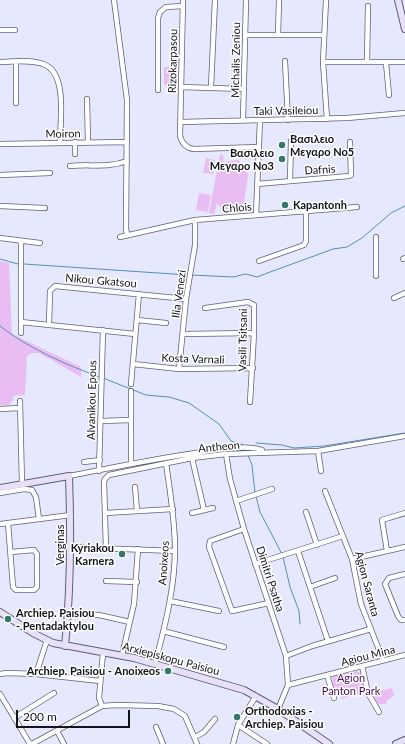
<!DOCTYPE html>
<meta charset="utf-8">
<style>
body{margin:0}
#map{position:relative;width:405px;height:744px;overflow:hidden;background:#e6e9fd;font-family:Lato,sans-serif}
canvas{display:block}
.scale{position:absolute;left:16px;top:710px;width:114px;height:18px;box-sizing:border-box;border:2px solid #12131b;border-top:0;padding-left:5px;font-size:12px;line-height:14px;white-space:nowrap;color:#12131b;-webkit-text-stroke:3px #fff;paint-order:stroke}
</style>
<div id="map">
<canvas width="405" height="744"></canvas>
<div class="scale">200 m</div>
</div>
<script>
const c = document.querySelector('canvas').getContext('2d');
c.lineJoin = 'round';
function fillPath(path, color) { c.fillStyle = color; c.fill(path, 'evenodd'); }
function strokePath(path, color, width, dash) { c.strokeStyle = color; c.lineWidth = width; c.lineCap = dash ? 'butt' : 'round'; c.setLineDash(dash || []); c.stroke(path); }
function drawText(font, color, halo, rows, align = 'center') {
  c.font = font + ' Lato,sans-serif'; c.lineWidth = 3; c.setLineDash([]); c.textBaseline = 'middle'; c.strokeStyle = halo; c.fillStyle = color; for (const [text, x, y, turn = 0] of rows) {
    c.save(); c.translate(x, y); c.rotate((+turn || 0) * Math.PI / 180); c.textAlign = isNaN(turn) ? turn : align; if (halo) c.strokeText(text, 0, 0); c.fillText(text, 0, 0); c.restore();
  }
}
fillPath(new Path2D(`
 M164 67H175V85H164Z
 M220 154 224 156 223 162 238 160 246 166 248 175 244 203 242 207C232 211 224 211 217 203L214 214 209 213Z
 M206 158 215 160 213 174 203 173Z
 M199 193 211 195 208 212 196 210Z
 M0 261 9 263 12 334 81 367V377L39 353H31L27 356 25 395 13 396V400L9 405H0Z
 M357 671 362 674 365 692 342 699 339 689 334 691 332 679 334 677Z
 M392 688 394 696 387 700 386 704H378L372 693Z`), '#e9bdf3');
strokePath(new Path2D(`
 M0 259 18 264
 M24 264 188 275
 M191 275 233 277 246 274 257 277 262 275 333 249 347 247 362 238 391 213 405 206
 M0 326C28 348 66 365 100 377
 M103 378 146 395 169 397 189 403 219 424 231 441 243 445
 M256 443 282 445 294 448 324 446 405 433
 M248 455 252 465 255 493
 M256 496 260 512 282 554
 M283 557 290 587 299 611 300 624`), '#578eb5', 1);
const street = new Path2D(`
 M114 0 127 100 126 228 127 235
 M183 0 180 136C182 144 186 148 194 149L259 147
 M326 0 323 62 327 119
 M0 30H15
 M245 35H324
 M278 35 279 0
 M285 61 288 120
 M0 62C13 62 30 59 43 64 68 72 60 121 60 143
 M16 62V103
 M323 62H405
 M367 62 368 6
 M386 63 389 95
 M181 87 244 89
 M211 87 215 0
 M158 90V18L160 12 166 7 183 6
 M87 99 88 142
 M243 120 246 0
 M181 122 347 118 405 113
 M75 142V154
 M0 144 127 142
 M70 166C89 164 109 168 127 161
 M0 175 50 173
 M290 181 291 141
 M257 184 349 176 351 175 350 142
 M0 206 45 208
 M256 215 260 120
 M120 237 195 220 357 207
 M0 238 40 243
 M403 259 405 258
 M259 261 304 245 306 241V212
 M376 276V237
 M394 298 405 293
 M205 308 248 302 254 305V333L250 402
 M137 320 166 323
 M21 322 135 334
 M49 325 50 291 55 286 186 299
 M21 333V241
 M183 334 254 333
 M133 364 179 369 253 368
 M179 369 186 299 195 245V220
 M131 384 139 294
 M20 401 22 484
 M0 409 20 408
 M101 421 131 420
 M318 451 321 471
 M226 454 230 479 244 529 286 656 288 685 278 709
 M192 458 204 510
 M84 462 100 460
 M131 464V391
 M99 471 103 330
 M69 476C111 468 153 459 196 453 214 450 245 444 262 450
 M135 487 137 511
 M325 491 352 559 361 604 383 660
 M0 493 24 489 32 490 36 497 39 519
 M236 501 272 489
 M306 512 317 545
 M105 513 173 509
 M192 513 213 508
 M8 523 13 587 16 590H34L37 587V554L34 550 11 552
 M0 524 71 515
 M244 529 210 541 209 547 232 611 269 603
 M71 547 175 551
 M106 548 104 482 105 479 109 475 192 458 226 454 318 451 405 436
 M298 551 328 641
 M387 551 382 520 405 513
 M352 559 405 547
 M255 564 343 536
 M405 574 389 578 385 584 398 616 401 620H405
 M106 581 137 582
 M310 587 335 578
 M170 601 219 611
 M69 614 99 615 130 622
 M163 631 224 647
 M47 640 36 674 100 681
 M122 655 134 604 138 549
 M286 656 312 646 371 629
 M155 664C165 626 175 587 175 549 175 520 170 492 166 463
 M362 666 368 693 379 712
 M0 674 7 673 36 674
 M327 675 334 698
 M288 685 405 655
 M0 694 30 744
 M102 706 99 698 103 653
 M14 718 54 693
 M238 725 267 744
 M156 727 163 744
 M57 731 64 744
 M195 737 204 732 215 719
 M32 744 102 706 116 705 158 706 174 709 185 716 197 744
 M233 744 238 725 256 696`);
const secondary = new Path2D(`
 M398 0 405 29
 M0 488 69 476C71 533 71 589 65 646
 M0 612 33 633 53 643 134 658 244 690 278 709 329 744
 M396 744 405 740`);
strokePath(street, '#5e6176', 6);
strokePath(secondary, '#5e6176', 8);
strokePath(street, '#fff', 4.5);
strokePath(secondary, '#e8e0f7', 6);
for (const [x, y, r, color] of [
 [282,145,4,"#35786b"],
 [282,159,4,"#35786b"],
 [285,205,4,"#35786b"],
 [122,554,4,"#35786b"],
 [8,619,4,"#35786b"],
 [168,671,4,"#35786b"],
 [237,717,4,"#35786b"]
]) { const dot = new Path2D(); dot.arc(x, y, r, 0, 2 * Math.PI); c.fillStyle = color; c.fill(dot); strokePath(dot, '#fff', 1.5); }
drawText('11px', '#12131b', '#fff', [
 ["Michalis Zeniou",236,60,-89],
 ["Rizokarpasou",173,61,-89],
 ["Taki Vasileiou",286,111,-1],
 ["Moiron",63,134,-1],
 ["Dafnis",320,170,-4],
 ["Chlois",237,208,-5],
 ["Nikou Gkatsou",101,281,5],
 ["Ilia Venezi",179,294,-82],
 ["Vasili Tsitsani",243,340,-89],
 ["Kosta Varnali",193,359,2],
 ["Alvanikou Epous",92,400,-89],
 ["Antheon",219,447,-5],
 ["Verginas",60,545,-90],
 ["Anoixeos",164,563,-86],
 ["Dimitri Psatha",270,579,72],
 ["Agion Saranta",367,584,75],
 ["Agiou Mina",368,656,-14],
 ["Arxiepiskopu Paisiou",171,659,15]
]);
drawText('bold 11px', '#12131b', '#fff', [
 ["Βασιλειο",290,139],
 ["Μεγαρο Νο5",290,152],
 ["Βασιλειο",274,153,"right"],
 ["Μεγαρο Νο3",274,166,"right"],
 ["Kapantonh",293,205],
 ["Kyriakou",114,548,"right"],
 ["Karnera",114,561,"right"],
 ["Archiep. Paisiou",16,613],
 ["- Pentadaktylou",16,626],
 ["Archiep. Paisiou - Anoixeos",160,671,"right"],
 ["Orthodoxias -",245,711],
 ["Archiep. Paisiou",245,724]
], 'left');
drawText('11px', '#4e0c5c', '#fff', [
 ["Agion",351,678],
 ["Panton Park",351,691]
]);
</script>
